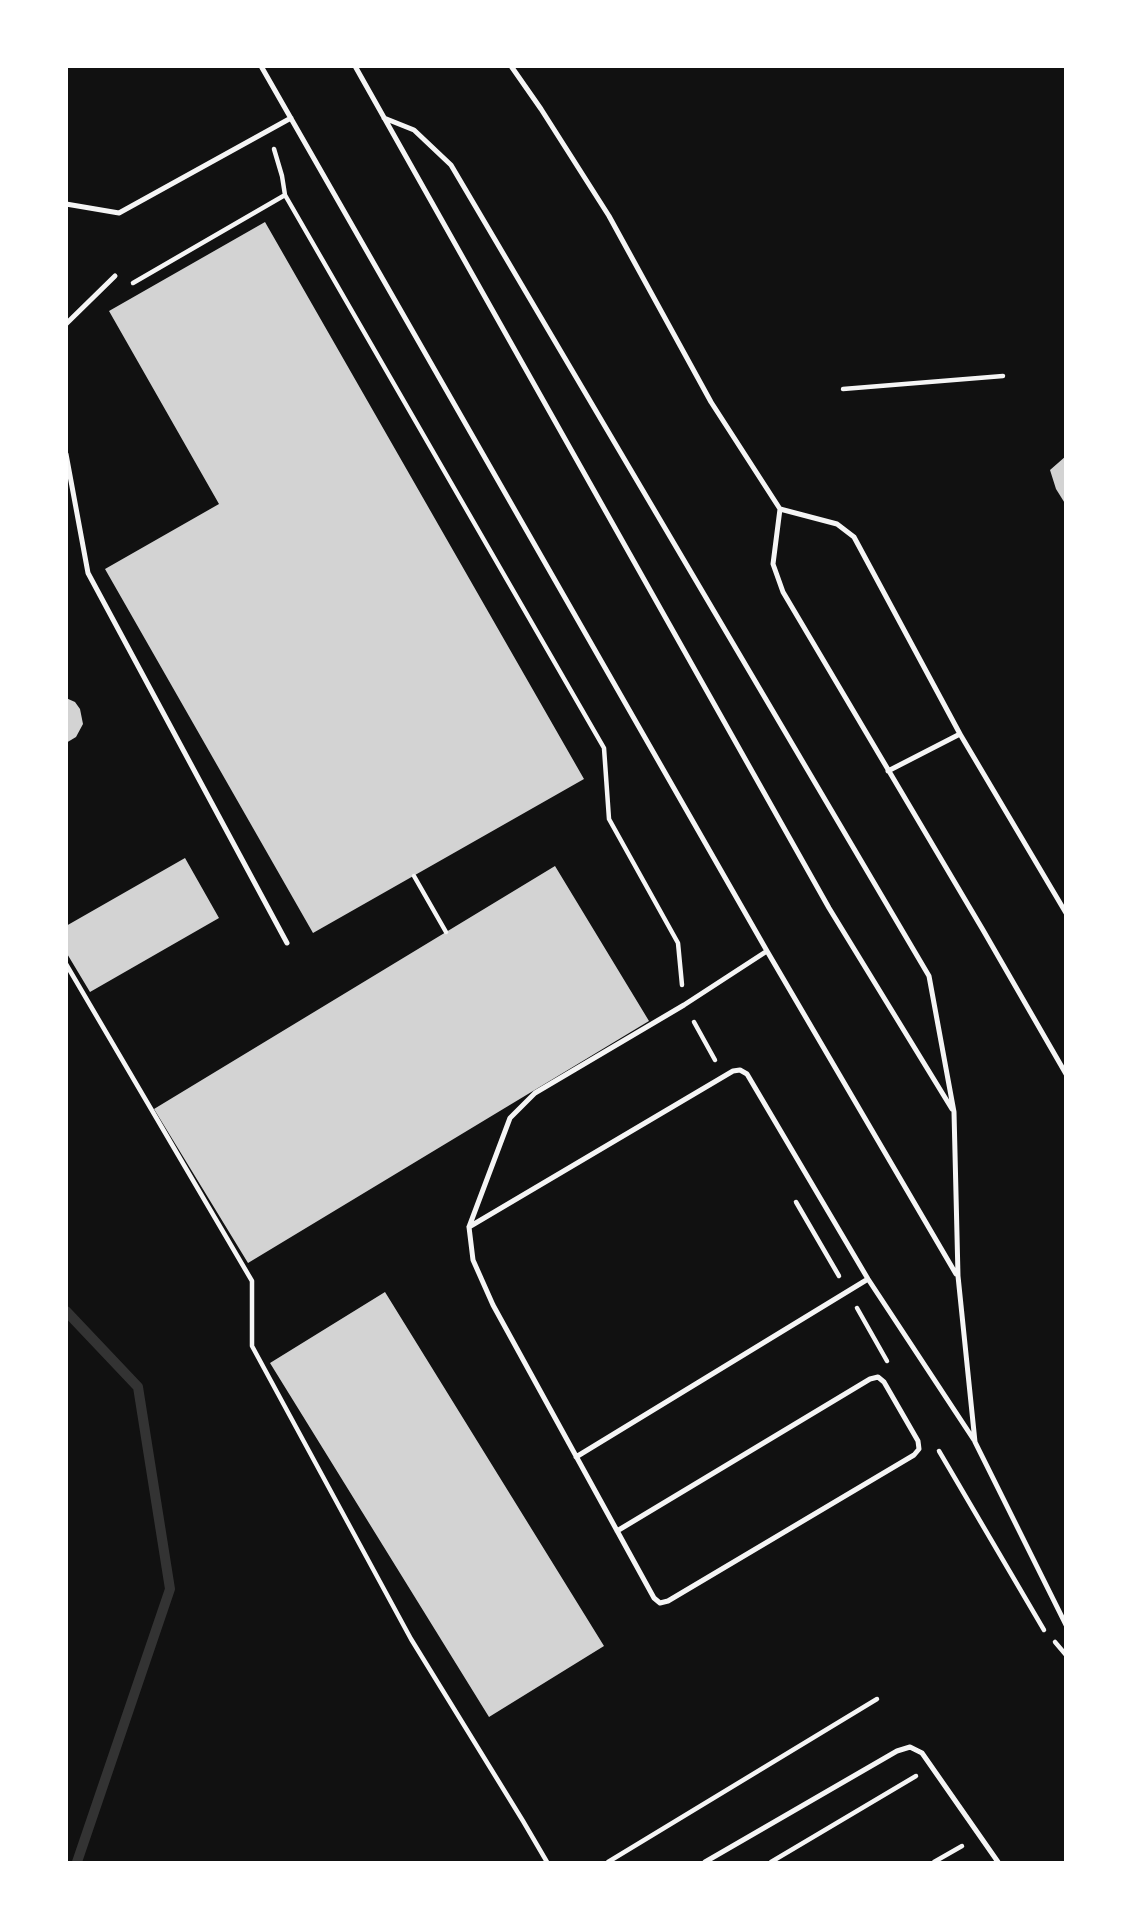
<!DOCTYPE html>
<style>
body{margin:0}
#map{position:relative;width:1132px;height:1929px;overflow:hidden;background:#111;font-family:"IBM Plex Sans",sans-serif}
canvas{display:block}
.frame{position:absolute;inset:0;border:68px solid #fff;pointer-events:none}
</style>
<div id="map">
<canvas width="1132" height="1929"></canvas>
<div class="frame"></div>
</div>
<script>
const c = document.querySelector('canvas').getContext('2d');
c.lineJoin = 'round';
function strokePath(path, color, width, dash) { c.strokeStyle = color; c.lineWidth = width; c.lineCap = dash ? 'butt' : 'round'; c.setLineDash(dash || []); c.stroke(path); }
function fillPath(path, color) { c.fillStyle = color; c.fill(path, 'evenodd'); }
strokePath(new Path2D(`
 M66 1311 138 1387 170 1589 77 1862`), '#333', 10);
fillPath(new Path2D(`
 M265 222 584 779 313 933 105 569 219 504 109 311Z
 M1066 456V505L1056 489 1050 470Z
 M66 698 75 702 80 709 83 724 76 737 66 743Z
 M185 858 219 918 90 992 66 952V926Z
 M555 866 649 1021 248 1263 154 1109Z
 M385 1292 604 1646 489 1717 270 1363Z`), '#d3d3d3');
strokePath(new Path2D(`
 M274 149 282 176 285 195
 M133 283 285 195 604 748 609 819 678 943 682 985
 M843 389 1003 376
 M414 876 446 932
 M66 964 252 1281V1346L411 1639 523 1821 547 1862
 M694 1022 715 1060
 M796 1202 839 1276
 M857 1308 887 1361
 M939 1451 1044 1630
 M1055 1642 1066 1655
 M608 1862 877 1699
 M771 1862 916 1776
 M934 1862 962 1846`), '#f5f5f5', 4.5);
strokePath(new Path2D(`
 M261 66 767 951 956 1274
 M355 66 829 908 952 1109
 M511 66 541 109 609 216 711 402 780 509 773 564 783 592 983 930 1066 1074
 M384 118 414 130 451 165 929 976 954 1112 958 1276 975 1442 1066 1625
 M66 204 119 213 291 118
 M66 324 115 276
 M66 454 88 573 287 943
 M780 509 837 524 854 537 960 734 1066 913
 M888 771 960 734
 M469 1227 733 1071 740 1070 747 1074 868 1279 974 1440
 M576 1457 868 1279
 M617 1531 870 1379 878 1377 884 1382 918 1441 919 1449 914 1455 668 1601 660 1603 654 1598 493 1305 473 1260 469 1227 510 1118 535 1093 684 1005 767 951
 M705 1862 897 1751 910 1747 922 1753 998 1862`), '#f5f5f5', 5);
</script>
